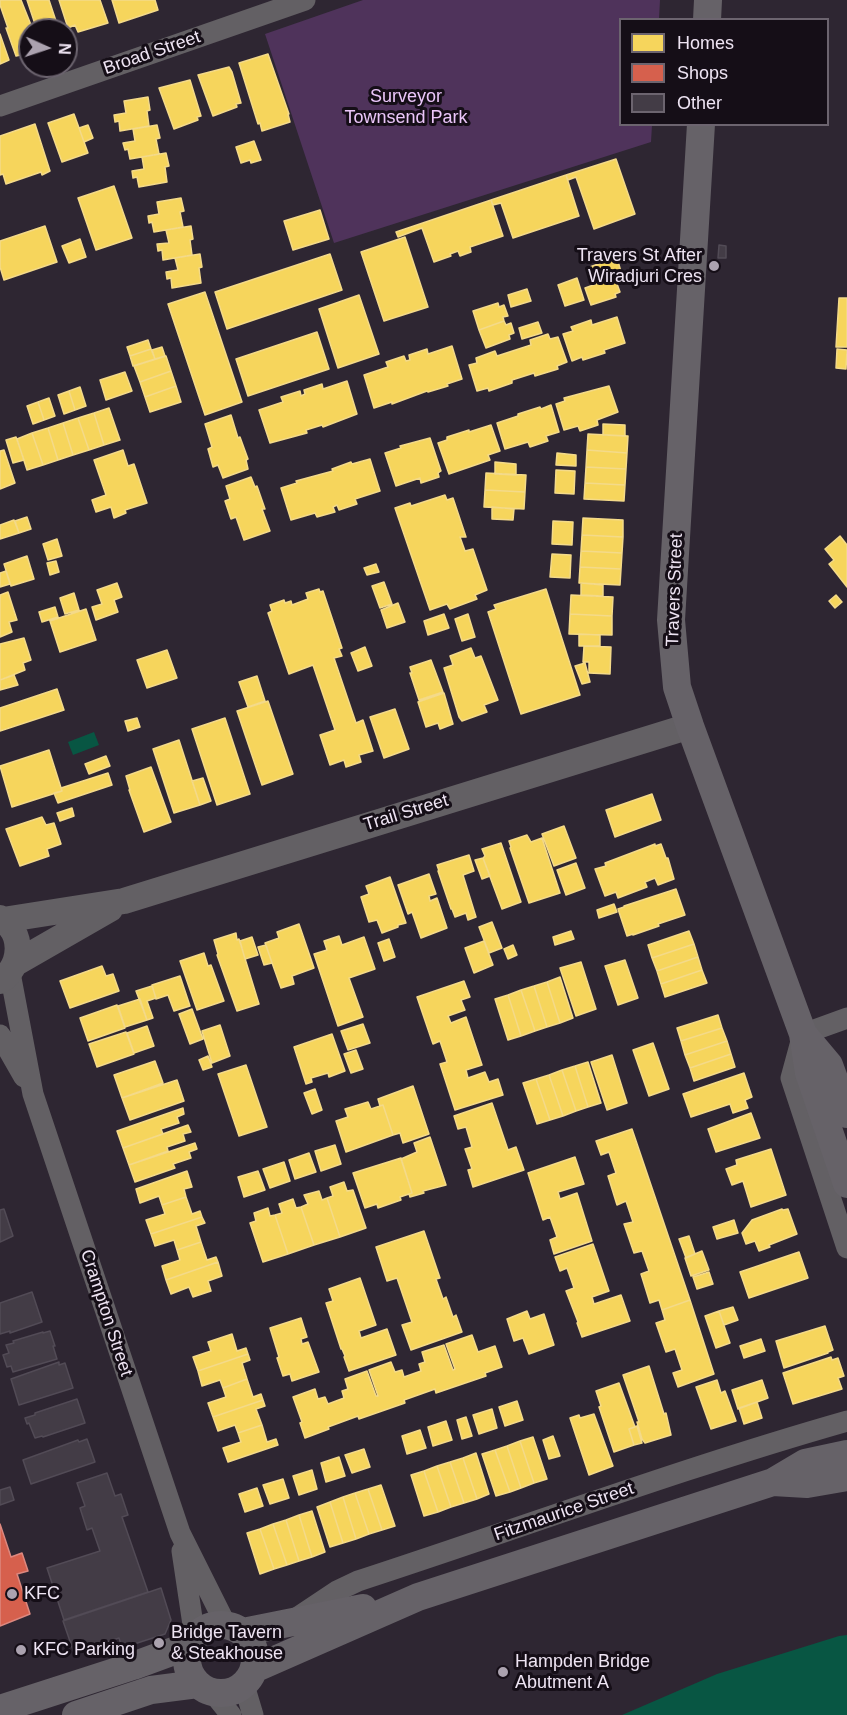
<!DOCTYPE html>
<style>
body{margin:0}
#map{position:relative;width:847px;height:1715px;overflow:hidden;background:#2e2632;font-family:Arial,sans-serif}
canvas{display:block}
.legend{position:absolute;left:619px;top:18px;width:210px;height:108px;box-sizing:border-box;background:#150e17;border:2px solid #6c646f;margin:0;padding:8px 10px;list-style:none;font-size:18px;color:#eee4f3}
.legend li{display:flex;align-items:center;gap:12px;height:30px}
.legend b{width:30px;border:2px solid #6c646f}
.north{position:absolute;left:18px;top:18px;width:60px;height:60px;box-sizing:border-box;background:#150e17;border:2px solid #6c646f;border-radius:50%;rotate:93deg;font-size:16px;font-weight:700;line-height:24px;text-align:center;color:#eee4f3}
.north::after{content:'';display:block;margin:auto;width:21px;height:27px;background:#aba2af;clip-path:polygon(50% 0,100% 100%,50% 72%,0 100%)}
</style>
<div id="map">
<canvas width="847" height="1715"></canvas>
<ul class="legend">
<li><b style="height:16px;background:#f6d55c"></b>Homes</li>
<li><b style="height:16px;background:#d6604d"></b>Shops</li>
<li><b style="height:16px;background:#433c46"></b>Other</li>
</ul>
<div class="north">N</div>
</div>
<script>
const c = document.querySelector('canvas').getContext('2d');
c.lineJoin = 'round';
function fillPath(path, color) { c.fillStyle = color; c.fill(path, 'evenodd'); }
function strokePath(path, color, width, dash) { c.strokeStyle = color; c.lineWidth = width; c.lineCap = dash ? 'butt' : 'round'; c.setLineDash(dash || []); c.stroke(path); }
function drawText(font, color, halo, rows, align = 'center') {
  c.font = font + ' Arial,sans-serif'; c.lineWidth = 6; c.setLineDash([]); c.textBaseline = 'middle'; c.strokeStyle = halo; c.fillStyle = color; for (const [text, x, y, turn = 0] of rows) {
    c.save(); c.translate(x, y); c.rotate((+turn || 0) * Math.PI / 180); c.textAlign = isNaN(turn) ? turn : align; if (halo) c.strokeText(text, 0, 0); c.fillText(text, 0, 0); c.restore();
  }
}
fillPath(new Path2D(`
 M363 0H660L659 19 620 20V124L652 125 651 142 334 243 265 34Z`), '#4f335b');
fillPath(new Path2D(`
 M94 732 99 745 73 755 68 742Z
 M847 1635V1715H622L717 1674 839 1636Z`), '#085643');
const homes = new Path2D(`
 M0 0H21L33 30H30V53L16 56 6 28H8L0 5Z
 M27 0H49L59 30H37Z
 M59 0H100L108 23 78 32 75 25 68 28Z
 M112 0H155L158 10 119 23Z
 M0 34 9 60 0 64Z
 M268 54 289 114H288L290 122 262 131 260 123 258 124 239 63Z
 M229 67 232 72 241 103 236 104 237 107 213 116 198 75Z
 M190 80 201 116 197 117 198 120 174 129 159 88Z
 M148 97 150 110 147 111 149 126 120 131 119 121 115 122 114 115 126 113 124 101Z
 M74 114 88 153 62 162 48 123Z
 M35 124 50 171 42 175 41 172 6 184 3 174 0 175V136Z
 M88 125 93 138 84 142 79 128Z
 M157 125 160 138 156 139 159 154 130 159 128 149 125 150 123 143 135 141 133 129Z
 M254 141 261 160 251 163 250 160 241 163 236 147Z
 M166 153 169 166 165 167 167 182 139 187 137 177 133 178 132 171 144 169 142 157Z
 M616 159 635 214 594 229 576 177 568 180 566 175Z
 M566 175 579 216 513 238 501 203 493 205 491 200Z
 M114 186 132 238 96 250 78 198Z
 M181 198 184 211 180 212 183 227 154 232 152 222 149 223 148 216 159 214 157 202Z
 M491 200 503 236 470 247 471 252 460 256 458 251 450 254 451 256 434 262 422 228 398 237 396 232Z
 M320 210 329 239 293 250 284 221Z
 M45 226 57 262 4 280 0 267V241Z
 M191 226 193 239 190 240 192 255 163 260 162 250 158 251 157 244 169 243 166 230Z
 M405 237 428 307 384 321 361 252Z
 M80 239 86 257 69 263 62 246Z
 M200 254 202 267 199 268 201 283 172 288 171 278 167 279 166 272 178 270 175 258Z
 M330 254 342 290 227 329 215 292Z
 M612 259 613 263 618 261 621 272 617 273V277L593 285 587 268Z
 M577 278 584 300 565 306 558 285Z
 M610 279 611 283 616 281 620 292 615 294 616 297 591 305 585 288Z
 M527 289 531 301 511 307 508 295Z
 M205 292 242 402 205 415 168 304Z
 M359 295 379 354 338 368 319 309Z
 M839 298H847V347H836Z
 M498 303 499 307 504 305 508 316 503 317 504 321 479 330 473 311Z
 M617 317 625 343 604 350 605 353 583 360 582 357 572 361 563 334 573 331 571 327 591 320 592 325Z
 M504 321 506 325 511 323 514 333 509 335 510 339 486 348 479 330Z
 M538 322 542 333 522 339 519 328Z
 M317 332 329 369 248 396 236 359Z
 M548 334 550 339 558 337 567 362 557 366 558 369 535 376 534 373 512 380V383L489 391 488 388 477 391 469 365 477 363 476 358 495 351 497 356 531 345 530 340Z
 M148 340 151 349 130 356 127 347Z
 M452 346 462 379 447 384 448 386 428 392 427 391 392 404V402L374 408 364 375 388 367 386 362 404 356 406 361 410 360 409 355 427 349 428 354Z
 M162 347 165 356 155 359 152 350Z
 M151 349 155 359 133 366 130 356Z
 M837 349 847 350 846 369 836 368Z
 M166 356 171 371 140 382 134 366Z
 M171 371 176 386 145 397 140 382Z
 M125 372 132 391 106 400 100 380Z
 M347 381 357 414 323 427 322 425 306 430 307 433 270 443 259 410 283 402 281 397 300 391 301 396 305 394 304 390 322 384 323 389Z
 M176 386 181 402 150 412 145 397Z
 M609 386 618 412 597 420 598 425 580 431 578 426 564 430 556 404 565 401 564 398Z
 M80 387 86 406 75 410 69 391Z
 M69 391 75 410 64 414 58 395Z
 M49 398 55 416 44 420 38 402Z
 M38 402 44 420 33 424 27 406Z
 M551 405 559 432 546 436 548 441 530 447 528 442 505 449 497 423 518 416V414L540 407 541 409Z
 M109 408 120 440 104 445 94 413Z
 M94 413 104 445 89 450 78 418Z
 M231 415 238 438 240 437 248 459 246 460 248 469 223 478 218 465 213 467 208 449 212 447 205 424Z
 M78 418 89 450 73 455 63 423Z
 M63 423 73 455 58 460 48 428Z
 M603 424 625 425V436L603 435Z
 M491 425 500 451 488 455 490 460 449 474 438 443 447 440V437L469 430V432Z
 M48 428 58 460 43 465 32 433Z
 M32 433 43 465 27 470 17 439Z
 M588 434 628 436 627 453 587 450Z
 M16 437 24 460 13 463 6 440Z
 M430 438 441 471 438 473 439 477 421 483 420 478 396 486 385 453 401 448 400 446Z
 M4 450 15 483 0 489V451Z
 M123 450 128 466 134 464 147 503 125 510 126 513 114 518 111 507 96 512 92 500 106 495 94 460Z
 M587 450 627 453 626 469 586 467Z
 M557 453 576 455V466L556 465Z
 M370 459 380 491 355 499 357 504 339 510 337 505 333 507 335 512 317 517 315 513 291 520 281 488 297 483 296 481 333 471 332 469 351 462 352 464Z
 M495 462 516 464V475L495 474Z
 M586 467 626 469 625 485 585 483Z
 M556 470 575 471 574 494 555 493Z
 M486 473 526 475 525 492 485 490Z
 M251 477 255 487 257 486 265 509H262L270 531 244 540 236 517 231 519 225 501 230 499 226 486Z
 M585 483 625 485 624 501 584 499Z
 M485 490 525 492 524 509 484 507Z
 M445 495 447 500 453 498 466 537H460L465 551 473 549 487 590 475 595 477 599 450 609 447 604 430 610 395 508 410 503 411 506Z
 M492 507 514 509 513 520 492 519Z
 M27 517 31 529 19 533 15 521Z
 M583 518 623 520V537L582 535Z
 M14 520 19 533 0 539V525Z
 M553 521 573 522 572 545 552 544Z
 M582 535 623 537 622 553 581 551Z
 M840 536 847 545V587L829 564 834 560 825 549Z
 M57 539 62 556 48 560 43 544Z
 M581 551 622 553 621 569 580 567Z
 M552 554 571 555 570 578 550 577Z
 M27 556 34 579 11 586 4 564Z
 M56 561 59 572 50 575 47 563Z
 M376 564 379 572 367 575 364 568Z
 M580 567 621 569 620 585 579 583Z
 M6 571 10 584 0 587V573Z
 M384 582 392 604 380 608 372 586Z
 M117 583 122 597 114 600 118 612 96 620 92 607 102 604 97 590Z
 M581 583 603 585V596L581 595Z
 M319 589 320 592 323 591 342 648 339 649 342 656 334 658 356 723 363 720 373 751 359 755 361 762 346 767 344 760 330 765 320 735 335 730 313 665 289 674 268 613 272 611 270 605 284 600 285 603 291 601 292 605 308 599 306 593Z
 M546 589 580 695 521 714 488 612 496 609 494 605Z
 M8 592 17 620 9 622 12 632 0 637V595Z
 M74 593 79 610 65 614 60 598Z
 M571 595 613 597 612 616 570 614Z
 M836 595 842 602 835 608 829 601Z
 M398 603 405 622 387 628 381 610Z
 M55 607 58 617 42 622 39 612Z
 M86 609 96 640 60 652 50 621Z
 M444 614 449 628 428 635 424 621Z
 M468 614 475 637 462 641 455 619Z
 M570 614 612 616V635L569 634Z
 M579 634 600 635V646H579Z
 M24 638 31 660 23 663 25 670 0 680V644Z
 M584 646 611 647 610 674 589 673V662H583Z
 M365 647 372 666 358 671 351 653Z
 M471 648 475 658 481 656 498 700 484 705 487 712 462 721 459 717 444 668 453 665 450 656Z
 M167 650 177 678 147 688 137 660Z
 M431 660 443 692 419 700 410 673H412L410 667Z
 M585 663 590 682 582 684 575 666Z
 M14 675 18 685 0 690V680Z
 M257 676 265 701 248 707 239 682Z
 M57 689 64 710 0 731V708Z
 M444 693 453 724 440 729 438 723 426 727 418 702Z
 M268 701 293 774 262 785 237 711Z
 M395 709 409 749 384 758 370 717Z
 M137 718 140 727 128 731 125 721Z
 M225 718 250 794 217 805 192 729Z
 M179 740 200 805 174 813 153 749Z
 M49 750 62 791 12 807 0 766Z
 M106 756 110 766 89 774 85 764Z
 M151 767 171 822 144 832 129 790H130L126 776Z
 M108 773 112 785 58 803 54 793 62 791 61 788Z
 M203 778 211 801 200 805 192 781Z
 M652 794 661 820 615 837 606 810Z
 M72 808 74 816 60 821 57 813Z
 M42 817 46 825 54 823 61 844 47 849 49 856 20 866 6 829Z
 M564 826 576 858 554 866 542 834Z
 M527 835 531 842 542 838 560 893 529 903 510 848 511 847 509 841Z
 M501 843 521 902 502 909 483 858 485 856 482 849Z
 M655 844V846L661 844 666 858H668L674 879 658 885 655 878 645 882 647 887 618 898 616 892 605 896 595 869 606 866 605 863Z
 M469 855 474 871 463 875 476 917 468 920 466 913 455 917 452 909H451L438 871H439L437 865Z
 M483 858 490 876 482 879 475 860Z
 M576 863 585 888 566 895 557 870Z
 M429 874 436 894 429 896 430 901 437 898 447 928 421 938 412 912 408 914 398 885Z
 M390 877 406 923 398 925V927L382 933 377 920 369 922 361 897 369 894 366 886Z
 M676 889 685 915 658 924 659 926 633 935V934L627 936 618 909 624 907V906Z
 M614 904 617 912 599 918 597 910Z
 M492 922 502 948 489 953 479 927Z
 M299 924 314 968 292 976 294 984 281 988 265 943 279 938 277 932Z
 M571 931 574 939 555 945 553 937Z
 M689 931 694 944 652 958 648 945Z
 M236 933 237 940 239 939 259 1004 237 1011 217 955 218 954 214 940Z
 M339 936 342 945 364 937 375 969 349 978 363 1017 338 1026 314 954 327 950 324 941Z
 M252 937 258 955 245 959 240 941Z
 M389 939 395 957 384 961 378 943Z
 M484 941 493 965 474 973 465 948Z
 M694 944 698 957 657 971 652 958Z
 M266 945 272 963 264 965 258 947Z
 M513 945 517 955 508 959 504 949Z
 M204 953 208 966 211 965 224 1001 197 1010 180 961Z
 M698 957 702 970 661 984 657 971Z
 M625 960 638 998 618 1005 605 966Z
 M581 962 596 1009 576 1016 560 968Z
 M102 966 106 976 113 974 119 991 70 1008 60 981Z
 M702 970 707 983 665 997 661 984Z
 M180 976 190 1006 174 1011 168 995 156 999 152 985Z
 M560 977 573 1018 560 1023 547 982Z
 M464 981 470 997 461 1000 465 1010 448 1016 451 1023 466 1017 482 1065 466 1070 468 1078 485 1072 489 1082 498 1079 503 1095 455 1110 440 1064 447 1062 440 1041 433 1044 417 997Z
 M547 982 560 1023 547 1027 534 986Z
 M152 986 156 998 147 1001 153 1018 147 1020 136 991Z
 M534 986 547 1027 535 1031 521 990Z
 M521 990 535 1031 521 1036 508 995Z
 M508 995 521 1036 508 1040 495 999Z
 M140 999 147 1020 125 1027 118 1006Z
 M117 1005 125 1028 88 1041 80 1018Z
 M192 1009 203 1039 190 1044 179 1014Z
 M718 1015 722 1028 681 1041 677 1028Z
 M363 1024 370 1043 348 1050 341 1031Z
 M220 1025 230 1056 212 1063 202 1031Z
 M147 1026 154 1046 134 1053 127 1033Z
 M722 1028 727 1041 685 1055 681 1041Z
 M126 1032 134 1054 97 1067 89 1044Z
 M332 1034 345 1071 329 1077 328 1073 311 1078 312 1082 306 1084 294 1047Z
 M727 1041 731 1054 690 1068 685 1055Z
 M653 1043 669 1089 649 1096 633 1050Z
 M356 1050 363 1069 351 1073 344 1054Z
 M731 1054 735 1067 694 1081 690 1068Z
 M612 1055 627 1103 607 1110 591 1062Z
 M208 1056 212 1067 203 1070 199 1060Z
 M155 1061 163 1083 122 1098 114 1075Z
 M588 1062 601 1103 588 1107 575 1066Z
 M246 1065 267 1127 239 1136 218 1074Z
 M575 1066 588 1107 576 1111 562 1070Z
 M562 1070 576 1111 563 1116 549 1075Z
 M744 1073 752 1097 745 1100 748 1108 733 1113 730 1104 691 1117 683 1094Z
 M549 1075 563 1116 550 1120 536 1079Z
 M536 1079 550 1120 537 1124 523 1083Z
 M177 1080 184 1101 130 1120 122 1098Z
 M413 1086 429 1134 403 1143 400 1133 393 1135 383 1105 380 1106 378 1099Z
 M315 1089 322 1110 312 1114 304 1093Z
 M368 1102 371 1109 383 1105 393 1135 346 1152 336 1121 348 1117 345 1109Z
 M492 1103 508 1150 516 1147 524 1170 473 1187 468 1170 472 1169 465 1149 472 1147 466 1127 458 1129 454 1116Z
 M183 1108 184 1114 177 1117 179 1123 161 1129 163 1134 123 1148 117 1131Z
 M751 1113 760 1138 716 1152 708 1129Z
 M188 1125 191 1132 183 1134 185 1141 167 1147 168 1151 129 1165 123 1148Z
 M632 1129 690 1300 662 1310 659 1300 650 1303 641 1274 649 1271 642 1251 634 1253 624 1224 633 1222 626 1201 617 1205 608 1176 616 1173 609 1152 601 1155 596 1141Z
 M430 1137 446 1185 423 1191 424 1193 410 1197 409 1194 412 1193 401 1159 417 1152 414 1143Z
 M195 1143 197 1149 189 1152 191 1158 173 1164 175 1168 135 1182 129 1165Z
 M335 1145 341 1164 321 1171 315 1151Z
 M771 1149 786 1195 751 1207 743 1181 732 1185 726 1169 737 1165 736 1160Z
 M309 1153 316 1172 295 1179 289 1160Z
 M575 1157 584 1184 558 1192 560 1199 577 1193 592 1241 554 1254 550 1240 557 1237 550 1217 543 1220 528 1173Z
 M401 1158 412 1193 400 1197 401 1200 378 1208 377 1204 365 1208 353 1173Z
 M284 1162 290 1181 270 1188 263 1169Z
 M187 1171 192 1187 184 1189 186 1197 162 1205 159 1196 140 1203 136 1189Z
 M258 1171 265 1190 244 1197 238 1177Z
 M344 1182 347 1191 353 1190 366 1228 340 1237 327 1198 333 1196 330 1187Z
 M319 1191 322 1200 327 1198 340 1237 314 1245 301 1207 308 1204 304 1195Z
 M186 1197 192 1214 200 1211 202 1217 151 1234 146 1220 165 1214 162 1205Z
 M293 1199 296 1208 301 1207 314 1245 288 1254 275 1215 282 1213 279 1204Z
 M268 1208 270 1216 275 1215 288 1254 263 1262 250 1223 256 1221 254 1213Z
 M782 1209 783 1210 788 1209 797 1234 769 1245 770 1247 759 1251 755 1241 746 1244 742 1233 752 1220Z
 M202 1217 205 1223 196 1226 201 1242 177 1250 174 1240 155 1246 151 1234Z
 M734 1220 738 1233 717 1239 713 1227Z
 M424 1231 440 1278 436 1279 443 1299 446 1297 453 1317 456 1315 462 1332 411 1350 402 1325 412 1322 397 1278 387 1281 376 1247Z
 M689 1236 695 1254 686 1258 679 1239Z
 M201 1242 207 1260 216 1257 218 1262 166 1280 162 1266 180 1260 177 1250Z
 M593 1244 609 1291 592 1297 594 1304 621 1295 630 1321 582 1337 577 1323 578 1322 566 1291 574 1288 567 1268 560 1271 555 1257Z
 M702 1251 709 1270 691 1276 685 1258Z
 M799 1252 808 1278 749 1298 740 1272Z
 M218 1262 222 1276 208 1281 211 1291 193 1297 189 1287 171 1294 166 1280Z
 M709 1272 713 1284 697 1289 693 1277Z
 M360 1278 376 1325 359 1331 361 1338 387 1329 396 1355 349 1371 344 1357 345 1356 342 1349H341L326 1303 333 1301 329 1289Z
 M690 1300 714 1374 678 1387 673 1373 682 1370 675 1349 666 1352 656 1323 665 1320 662 1310Z
 M733 1307 738 1320 724 1325 719 1311Z
 M527 1311 530 1319 544 1314 554 1345 529 1354 523 1338 514 1341 507 1319Z
 M719 1311 730 1343 716 1348 705 1316Z
 M301 1318 307 1337 301 1339 302 1344 308 1342 319 1372 292 1381 290 1374 283 1376 277 1358 279 1357 270 1328Z
 M825 1326 833 1350 828 1352V1353L784 1368 776 1341Z
 M232 1334 237 1351 246 1348 248 1354 198 1371 193 1357 211 1351 208 1342Z
 M472 1335 478 1352 495 1346 502 1367 485 1373 486 1376 436 1393 435 1389 404 1400 405 1403 359 1419 358 1416 328 1427 329 1429 305 1438 300 1423 302 1422 293 1397 315 1389 318 1399 325 1397 328 1404 344 1398 342 1391 348 1389 345 1379 367 1371 376 1396H378L369 1370 391 1362 395 1372 402 1370 404 1377 421 1371 419 1364 425 1362 422 1352 444 1345 453 1370 455 1369 446 1344Z
 M761 1339 765 1351 744 1358 740 1346Z
 M248 1354 250 1360 242 1363 247 1379 223 1388 220 1380 202 1386 198 1371Z
 M831 1357 832 1360 838 1358 844 1376 838 1378 842 1389 793 1404 783 1373Z
 M649 1366 664 1414 666 1413 671 1435 645 1443 642 1439 637 1422H639L623 1375Z
 M247 1379 253 1397 261 1394 263 1400 213 1417 208 1403 226 1397 223 1388Z
 M717 1380 721 1393 725 1391 736 1421 711 1429 696 1387Z
 M762 1380 768 1398 738 1409 732 1390Z
 M619 1383 635 1427 629 1429 634 1445 614 1452 599 1407 601 1406 596 1391Z
 M263 1400 265 1406 256 1409 262 1425 238 1433 235 1425 218 1431 213 1417Z
 M517 1401 523 1420 505 1426 499 1407Z
 M757 1402 762 1418 744 1424 739 1408Z
 M492 1409 497 1428 479 1434 473 1415Z
 M594 1414 613 1466 589 1475 570 1418 579 1415 580 1418Z
 M466 1417 472 1436 462 1439 457 1420Z
 M446 1421 452 1440 433 1446 428 1427Z
 M262 1425 267 1442 276 1439 278 1445 228 1462 223 1448 241 1442 238 1433Z
 M637 1426 642 1443 634 1445 629 1429Z
 M420 1430 426 1448 407 1454 402 1436Z
 M553 1436 560 1456 549 1459 543 1440Z
 M533 1437 547 1479 534 1483 520 1441Z
 M520 1441 534 1483 521 1488 507 1446Z
 M507 1446 521 1488 510 1492 495 1450Z
 M364 1449 370 1467 352 1473 345 1455Z
 M495 1450 510 1492 496 1496 482 1454Z
 M476 1453 489 1494 477 1499 463 1458Z
 M339 1457 345 1476 326 1482 321 1463Z
 M463 1458 477 1499 464 1503 450 1462Z
 M450 1462 464 1503 451 1507 437 1466Z
 M437 1466 451 1507 438 1512 424 1471Z
 M312 1470 317 1489 299 1495 293 1476Z
 M424 1471 438 1512 424 1516 411 1475Z
 M283 1479 289 1498 270 1504 263 1485Z
 M381 1485 395 1526 382 1530 368 1489Z
 M257 1488 263 1506 245 1512 239 1494Z
 M368 1489 382 1530 369 1534 355 1493Z
 M355 1493 369 1534 356 1539 343 1497Z
 M343 1497 356 1539 343 1543 330 1502Z
 M330 1502 343 1543 330 1547 317 1507Z
 M312 1511 325 1552 312 1557 299 1515Z
 M299 1515 312 1557 299 1561 286 1520Z
 M286 1520 299 1561 287 1565 273 1524Z
 M273 1524 287 1565 274 1569 260 1529Z
 M260 1529 274 1569 260 1574 247 1533Z`);
fillPath(homes, '#f6d55c');
strokePath(homes, '#f4da89', 1.5);
const shops = new Path2D(`
 M0 1524 11 1557 22 1553 28 1571 17 1574 30 1614 0 1626Z`);
fillPath(shops, '#d6604d');
strokePath(shops, '#dd887f', 1.5);
const building = new Path2D(`
 M719 245 726 246V258H718Z
 M4 1209 13 1236 0 1242V1210Z
 M32 1292 42 1322 10 1333V1331L0 1334V1303Z
 M50 1331 55 1346H53L57 1359 13 1372 11 1366 7 1367 3 1355 9 1353 6 1345 14 1343 13 1341 43 1332V1333Z
 M59 1362V1365L65 1363 73 1388 19 1405 11 1379Z
 M77 1399 85 1423 43 1437 42 1436 35 1438 29 1423 27 1424 25 1418 35 1415V1413Z
 M87 1439 95 1462 31 1484 23 1460 78 1440 79 1442Z
 M107 1473 115 1496 121 1494 128 1515 122 1517 148 1592 64 1620 47 1568 100 1551 92 1528 87 1530 80 1508 85 1506 77 1483Z
 M10 1487 14 1500 0 1505V1490Z
 M161 1588 171 1620 165 1634 122 1648 119 1638 74 1653 63 1621Z`);
fillPath(building, '#433c46');
strokePath(building, '#524b56', 1.5);
strokePath(new Path2D(`
 M0 106 305 0
 M10 973 33 1094 180 1533 226 1625
 M847 1018 803 1034 791 1078 847 1248
 M0 1035 24 1077
 M182 1551 195 1638
 M298 1617 337 1591 358 1581C521 1528 682 1468 847 1421
 M244 1685 253 1715
 M214 1694 231 1715`), '#636064', 21);
strokePath(new Path2D(`
 M0 918C25 933 22 966 0 981
 M3 920 124 901 690 726
 M16 963 110 909`), '#636064', 26);
strokePath(new Path2D(`
 M707 20 708 0
 M701 124 671 620 677 687 690 726 803 1034 809 1073 847 1184
 M803 1034 829 1065 847 1114
 M773 1482 807 1484 847 1477
 M187 1659a34 34 0 1 1 68 0a34 34 0 1 1-68 0Z
 M243 1632 363 1608
 M254 1669 418 1597 773 1482 805 1463 847 1454
 M0 1709 133 1666 190 1645
 M76 1715 151 1690 198 1684`), '#666268', 28);
for (const [x, y, r, color] of [
 [714,266,6,"#aba2af"],
 [12,1594,6,"#aba2af"],
 [159,1643,6,"#aba2af"],
 [21,1650,6,"#aba2af"],
 [503,1672,6,"#aba2af"]
]) { const dot = new Path2D(); dot.arc(x, y, r, 0, 2 * Math.PI); c.fillStyle = color; c.fill(dot); strokePath(dot, '#150e17', 2); }
drawText('18px', '#eee4f3', '#150e17', [
 ["Broad Street",152,53,-19],
 ["Travers Street",675,590,-88],
 ["Trail Street",406,813,-17],
 ["Crampton Street",106,1313,72],
 ["Fitzmaurice Street",564,1512,-19]
]);
drawText('18px', '#ebc6fa', '#150e17', [
 ["Surveyor",406,97],
 ["Townsend Park",406,118]
]);
drawText('18px', '#eee4f3', '#150e17', [
 ["Travers St After",702,256,"right"],
 ["Wiradjuri Cres",702,277,"right"],
 ["KFC",24,1594],
 ["Bridge Tavern",171,1633],
 ["& Steakhouse",171,1654],
 ["KFC Parking",33,1650],
 ["Hampden Bridge",515,1662],
 ["Abutment A",515,1683]
], 'left');
</script>
